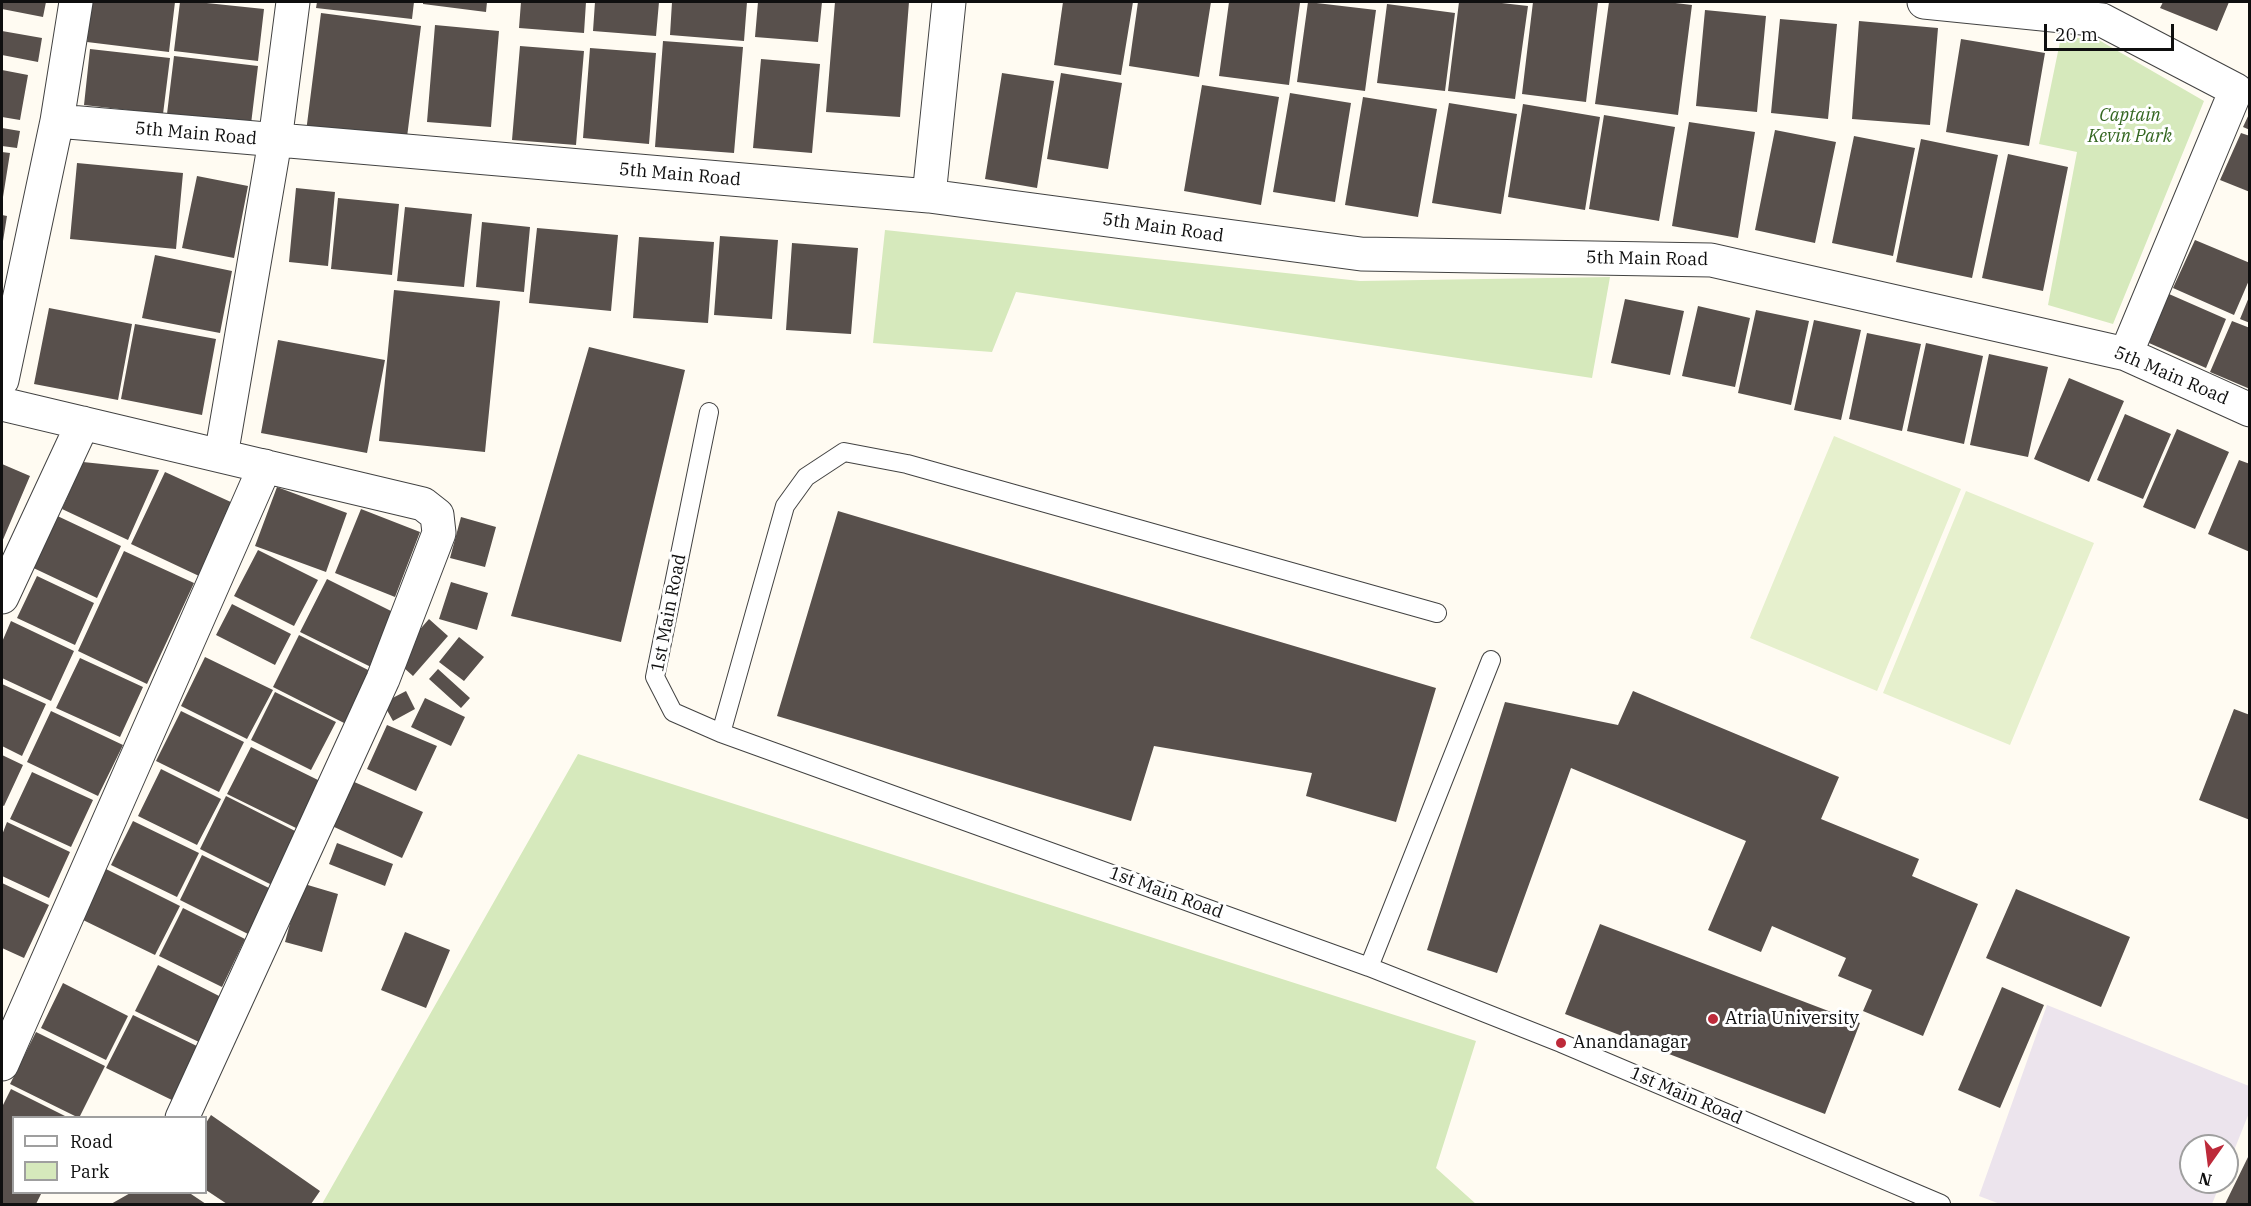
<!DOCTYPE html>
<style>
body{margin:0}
#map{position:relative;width:2251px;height:1206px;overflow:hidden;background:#fffbf2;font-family:"IBM Plex Serif",serif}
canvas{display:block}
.frame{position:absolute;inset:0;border:3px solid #0f0f0f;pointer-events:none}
.legend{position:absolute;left:12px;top:1116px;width:195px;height:78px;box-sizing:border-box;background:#fff;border:2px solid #9f9f9f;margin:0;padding:8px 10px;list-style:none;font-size:18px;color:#0f0f0f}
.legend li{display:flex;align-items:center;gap:12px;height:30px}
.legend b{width:30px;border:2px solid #9f9f9f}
.north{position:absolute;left:2179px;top:1134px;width:60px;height:60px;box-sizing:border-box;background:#fff;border:2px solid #9f9f9f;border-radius:50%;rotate:194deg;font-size:16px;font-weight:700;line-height:24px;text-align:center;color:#0f0f0f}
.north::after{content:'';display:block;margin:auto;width:21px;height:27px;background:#bd2a3a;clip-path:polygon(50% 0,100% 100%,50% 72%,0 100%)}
.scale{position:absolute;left:2044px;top:24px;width:130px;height:27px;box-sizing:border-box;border:3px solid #0f0f0f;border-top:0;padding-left:8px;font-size:18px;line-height:21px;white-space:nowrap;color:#0f0f0f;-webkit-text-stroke:4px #fff;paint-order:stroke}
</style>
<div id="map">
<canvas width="2251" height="1206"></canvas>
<div class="frame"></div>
<ul class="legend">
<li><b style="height:8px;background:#fff"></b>Road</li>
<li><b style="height:16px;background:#d6e9bc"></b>Park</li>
</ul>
<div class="north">N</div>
<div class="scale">20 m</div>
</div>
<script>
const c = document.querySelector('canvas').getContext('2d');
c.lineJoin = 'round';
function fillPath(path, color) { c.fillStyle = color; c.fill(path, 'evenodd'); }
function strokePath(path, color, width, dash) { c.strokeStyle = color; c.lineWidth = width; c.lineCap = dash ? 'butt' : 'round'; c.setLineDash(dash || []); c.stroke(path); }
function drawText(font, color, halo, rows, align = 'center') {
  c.font = font + ' "IBM Plex Serif",serif'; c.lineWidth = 6; c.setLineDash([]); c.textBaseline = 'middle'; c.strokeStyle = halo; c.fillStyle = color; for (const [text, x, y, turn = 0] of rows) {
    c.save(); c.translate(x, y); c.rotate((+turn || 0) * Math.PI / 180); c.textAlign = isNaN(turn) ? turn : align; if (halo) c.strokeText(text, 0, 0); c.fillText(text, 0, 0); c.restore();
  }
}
fillPath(new Path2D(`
 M2047 1005 2249 1086V1113L2227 1168V1146H2191V1182H2221L2212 1204H2000L1979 1196Z`), '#ece4ed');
fillPath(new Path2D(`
 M2061 37 2097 39 2204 101 2113 324 2048 305 2077 152 2039 144Z
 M885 230 1360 281 1610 277 1592 378 1016 292 992 352 873 343Z
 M578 754 1476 1041 1436 1168 1476 1204H322Z`), '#d6e9bc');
fillPath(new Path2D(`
 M1834 436 1961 489 1877 691 1750 638Z
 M1966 491 2094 543 2010 745 1883 693Z`), '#e6f0cd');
fillPath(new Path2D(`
 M2 2H46L43 17 2 9Z
 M92 2H175L169 52 87 42Z
 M180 2H197L264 9 258 61 174 51Z
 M317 2H414L412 19 316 8Z
 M423 2H487L486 12 423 4Z
 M521 2H586L584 33 519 28Z
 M595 2H659L656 36 593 31Z
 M672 2H747L744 41 670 35Z
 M758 2H822L818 42 755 37Z
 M835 2H909L900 117 826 112Z
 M1063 2H1133L1121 75 1054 65Z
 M1138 2H1211L1199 77 1129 66Z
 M1229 2 1300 3 1289 85 1219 76Z
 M1308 2 1376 10 1365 91 1297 82Z
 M1459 2H1493L1528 6 1515 99 1448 91Z
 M1533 2H1598L1586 102 1522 94Z
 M1609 2H1667L1692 5 1678 115 1595 104Z
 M2163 2H2229L2217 31 2160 8Z
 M1387 4 1455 13 1445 91 1377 83Z
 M1705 10 1766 16 1757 112 1696 106Z
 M321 13 421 26 406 145 306 132Z
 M1780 19 1837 24 1828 119 1771 113Z
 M1859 21 1938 28 1930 125 1852 119Z
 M435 25 499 31 491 127 427 122Z
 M2 31 42 38 38 62 2 55Z
 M1961 39 2045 53 2029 146 1946 132Z
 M663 41 743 47 734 153 655 147Z
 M520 46 584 51 576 145 512 140Z
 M590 48 656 53 649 144 583 138Z
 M90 49 170 58 163 114 84 105Z
 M174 56 258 66 251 124 167 114Z
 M761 59 820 64 812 153 753 148Z
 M2 70 28 75 20 120 2 117Z
 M1002 73 1054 81 1037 188 985 179Z
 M1061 73 1122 83 1108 169 1047 159Z
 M1202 85 1279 97 1261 205 1184 191Z
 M1290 93 1351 103 1335 202 1273 192Z
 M1363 97 1437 109 1418 217 1345 205Z
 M1449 103 1517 114 1501 214 1432 203Z
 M1523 104 1600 117 1585 210 1508 197Z
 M2250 112V130L2243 127Z
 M1604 115 1675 127 1659 221 1589 209Z
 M1689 122 1755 132 1738 238 1672 226Z
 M2 128 20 131 17 148 2 146Z
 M1775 130 1836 142 1815 243 1755 230Z
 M2241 133 2250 136V192L2220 180Z
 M1854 136 1915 148 1893 256 1832 243Z
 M1921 139 1998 155 1972 278 1896 262Z
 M2 152 10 153 3 197H2Z
 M2008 154 2068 167 2043 291 1982 278Z
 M77 163 183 173 176 249 70 239Z
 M197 176 248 186 234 258 182 248Z
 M296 188 335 192 328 266 289 262Z
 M338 198 399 204 392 275 331 269Z
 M405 207 472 214 464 287 397 281Z
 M2 215 7 216 3 241H2Z
 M482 222 530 227 524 292 476 287Z
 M537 228 618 235 611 311 529 303Z
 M720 236 778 240 772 319 714 315Z
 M639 237 714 242 708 323 633 318Z
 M2195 240 2250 263V278L2234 315 2173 288Z
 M792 243 858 248 851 334 786 330Z
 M155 255 232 271 220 333 142 318Z
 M394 290 500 301 485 452 379 441Z
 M2169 294 2226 319 2206 368 2149 343Z
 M2249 297H2250V323L2240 319Z
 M1625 299 1684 311 1670 375 1611 363Z
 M1698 306 1750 318 1735 387 1682 376Z
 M49 308 132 324 118 400 34 384Z
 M1756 310 1809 321 1791 405 1738 393Z
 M1814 320 1861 330 1841 420 1794 410Z
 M2232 321 2250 328V389L2210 372Z
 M135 324 216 339 202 415 121 399Z
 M1867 333 1921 344 1902 431 1849 419Z
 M278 340 385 360 367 453 261 433Z
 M1926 343 1983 356 1964 444 1907 431Z
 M589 347 685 370 621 642 511 616Z
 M1989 354 2048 367 2028 457 1970 445Z
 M2069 378 2124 401 2089 482 2034 459Z
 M2125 414 2171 434 2143 499 2097 480Z
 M2177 429 2229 452 2195 529 2143 507Z
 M2239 460 2250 464V552L2208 534Z
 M83 462 159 470 128 540 62 509Z
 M2 464 30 476 2 542Z
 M165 472 233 503 199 576 131 544Z
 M277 487 347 513 326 572 255 546Z
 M361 509 420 532 395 597 335 573Z
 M838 511 1436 688 1396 822 1306 796 1312 773 1154 746 1131 821 777 716Z
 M49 512 121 546 97 598 25 564Z
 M461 517 496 527 485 567 450 558Z
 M258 550 318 580 294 626 234 596Z
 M124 551 194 583 147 684 78 651Z
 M37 576 94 603 75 645 17 618Z
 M327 579 401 616 375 669 300 632Z
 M451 582 488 593 477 630 439 619Z
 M232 604 291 634 275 665 216 635Z
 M429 619 448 636 413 676 394 659Z
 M11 621 74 651 51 701 2 678V642Z
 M299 635 374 673 348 725 273 687Z
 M459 637 484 657 464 681 439 662Z
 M205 657 273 690 247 739 181 706Z
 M80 658 143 687 120 737 56 708Z
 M438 669 470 698 461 708 429 679Z
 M2 684 46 704 22 756 2 746Z
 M406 691 415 709 393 721 383 703Z
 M1633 691 1839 777 1821 819 1919 859 1912 876 1978 904 1923 1036 1863 1011 1872 990 1838 976 1846 958 1772 926 1761 952 1708 930 1746 841 1571 768 1497 973 1427 950 1505 702 1618 725Z
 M275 692 336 722 311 770 251 740Z
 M425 698 465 717 451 746 411 727Z
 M2234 709 2250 715V820L2199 800Z
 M51 711 123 745 98 796 27 762Z
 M181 711 244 742 219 792 156 761Z
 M387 725 437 746 416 791 367 769Z
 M251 747 320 781 296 828 227 794Z
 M2 755 23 765 4 806 2 805Z
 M161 769 221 799 197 845 138 816Z
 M32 772 93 800 71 847 10 819Z
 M352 781 423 812 402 858 332 826Z
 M226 796 299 833 272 885 200 849Z
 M133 821 199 853 177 897 111 865Z
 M7 822 70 852 49 898 2 876V835Z
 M337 843 393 864 385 886 329 864Z
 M202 855 271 889 248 934 180 900Z
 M106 869 180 906 155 955 81 919Z
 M2 883 49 905 24 958 2 948Z
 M301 883 338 894 322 952 285 942Z
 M2016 889 2130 937 2101 1007 1986 958Z
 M183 908 245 939 222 987 159 956Z
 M1600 924 1860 1023 1825 1114 1565 1014Z
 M405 932 450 950 426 1008 381 990Z
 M158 965 223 998 201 1043 135 1011Z
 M63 983 128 1016 106 1060 41 1028Z
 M2002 987 2044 1005 2000 1108 1958 1090Z
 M133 1015 203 1049 176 1102 106 1068Z
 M36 1032 105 1066 79 1118 10 1084Z
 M11 1089 69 1118H14V1192H42L36 1204H2V1107Z
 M211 1115 320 1191 311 1204H227L206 1190V1123Z
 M2250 1153V1204H2225Z
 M132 1192H188L206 1204H111Z`), '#58504c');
const service = new Path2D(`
 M709 412 655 677 673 712 721 733 1369 967 1561 1043 1941 1204
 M721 733 785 506 806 477 844 452 907 464 1437 613
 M1369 967 1491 660`);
const minor = new Path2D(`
 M1924 2 2102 20 2236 90 2126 354
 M57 121 929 196 1361 254 1711 260 2126 354 2250 410
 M929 196 949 2
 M2 380 57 121 76 2
 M2 404 423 504 437 515 439 533 383 679 182 1118
 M221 456 275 141 293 2
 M2 597 83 423
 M2 1064 265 466`);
strokePath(service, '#424242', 20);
strokePath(minor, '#424242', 35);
strokePath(service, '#fff', 18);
strokePath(minor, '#fff', 33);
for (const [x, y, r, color] of [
 [1713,1019,6,"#bd2a3a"],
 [1561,1043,6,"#bd2a3a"]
]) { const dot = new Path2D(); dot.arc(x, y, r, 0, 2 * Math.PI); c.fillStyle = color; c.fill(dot); strokePath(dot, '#fff', 2); }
drawText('italic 18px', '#336620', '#fff', [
 ["Captain",2130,116],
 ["Kevin Park",2130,137]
]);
drawText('18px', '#0f0f0f', '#fff', [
 ["5th Main Road",196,134,5],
 ["5th Main Road",680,175,5],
 ["5th Main Road",1163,228,8],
 ["5th Main Road",1647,259,1],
 ["5th Main Road",2171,376,23],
 ["1st Main Road",669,613,-79],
 ["1st Main Road",1166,893,20],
 ["1st Main Road",1686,1096,23]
]);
drawText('18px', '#0f0f0f', '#fff', [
 ["Atria University",1725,1019],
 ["Anandanagar",1573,1043]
], 'left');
</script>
